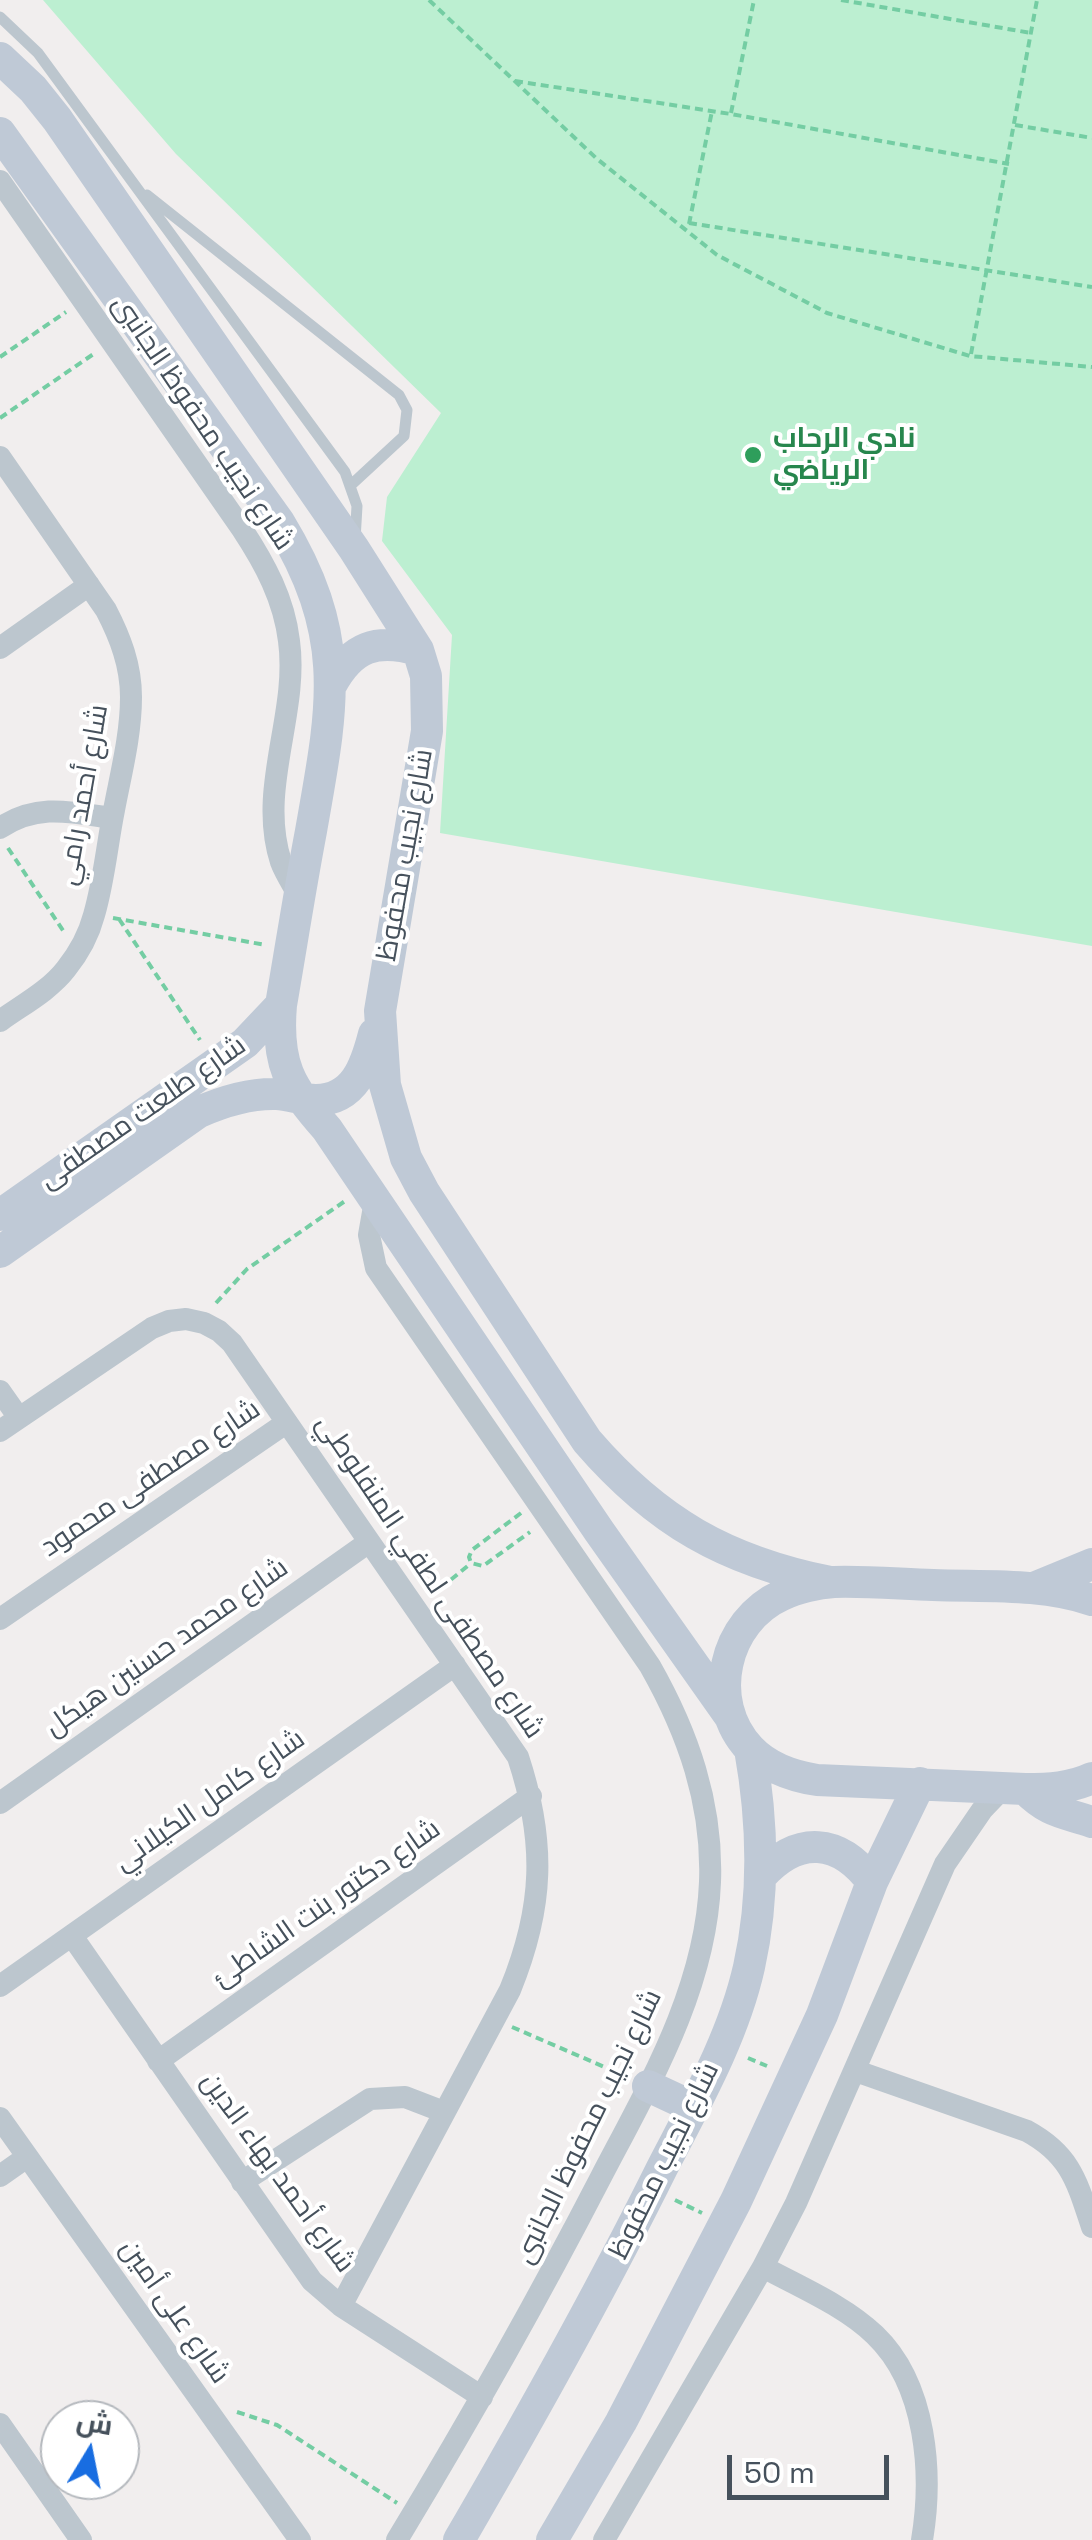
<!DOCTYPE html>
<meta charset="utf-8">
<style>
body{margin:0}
#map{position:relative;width:1092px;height:2540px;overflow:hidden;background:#f1eeee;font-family:"Space Grotesk",Cairo,sans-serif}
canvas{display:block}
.north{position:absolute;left:40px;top:2400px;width:100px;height:100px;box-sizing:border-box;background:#fff;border:2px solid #b5b9be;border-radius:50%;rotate:10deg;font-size:28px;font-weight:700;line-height:40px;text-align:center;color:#46515c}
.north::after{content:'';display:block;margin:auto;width:35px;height:45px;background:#186de1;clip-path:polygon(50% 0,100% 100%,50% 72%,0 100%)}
.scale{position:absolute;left:727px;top:2455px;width:162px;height:45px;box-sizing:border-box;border:5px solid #46515c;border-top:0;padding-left:12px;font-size:30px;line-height:35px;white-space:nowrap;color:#46515c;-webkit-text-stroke:8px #fff;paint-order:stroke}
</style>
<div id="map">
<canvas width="1092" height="2540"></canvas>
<div class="north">ش</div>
<div class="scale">50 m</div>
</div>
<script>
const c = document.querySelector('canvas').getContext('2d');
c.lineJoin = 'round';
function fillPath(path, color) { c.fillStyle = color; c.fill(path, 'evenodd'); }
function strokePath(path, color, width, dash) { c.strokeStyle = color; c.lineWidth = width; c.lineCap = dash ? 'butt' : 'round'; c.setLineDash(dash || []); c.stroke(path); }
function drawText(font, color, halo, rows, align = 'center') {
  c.font = font + ' "Space Grotesk",Cairo,sans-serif'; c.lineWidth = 8; c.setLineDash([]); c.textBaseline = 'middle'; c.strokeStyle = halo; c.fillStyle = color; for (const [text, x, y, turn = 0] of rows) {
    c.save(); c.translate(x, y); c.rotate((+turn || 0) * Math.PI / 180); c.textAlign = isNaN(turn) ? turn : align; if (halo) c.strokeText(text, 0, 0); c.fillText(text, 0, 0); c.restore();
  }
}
fillPath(new Path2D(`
 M43 0H1092V946L440 833 452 635 382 541 387 497 441 413 176 154Z`), '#bcefd1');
strokePath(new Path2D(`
 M429 0 596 158 717 255 827 313 970 356 1092 367
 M841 0 1031 33
 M515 81 731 114 1009 164
 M731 113 754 0
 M1015 125 1092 138
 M689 223 1092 287
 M689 224 712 111
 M971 354 1037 0
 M0 357 66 312
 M0 418 95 353
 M8 848 64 932
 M113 918 266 945
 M119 919 200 1040
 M216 1303 247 1269 345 1201
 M521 1513 472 1550 469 1557 471 1563 483 1566 530 1532
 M431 1596 470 1564
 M512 2027 623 2075
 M748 2058 767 2066
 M675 2200 702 2213
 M237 2412 277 2425 397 2503`), '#74cda3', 4, [8, 5]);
strokePath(new Path2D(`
 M0 17 38 53 345 472 357 506 355 540
 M147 195 399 395 407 410 404 436 351 485`), '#bcc6ce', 11);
strokePath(new Path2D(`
 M0 181 242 529C265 564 284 599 289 641 299 714 257 789 281 862 285 873 293 885 299 896
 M0 457 106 610C120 637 131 665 131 697 131 735 121 773 114 810 107 845 104 881 94 915 89 934 78 954 66 969 49 991 22 1005 0 1021
 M0 648 89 585
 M0 828C37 803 71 812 112 818
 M375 1201 369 1235 376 1268 650 1666C688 1733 713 1804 710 1882 706 1989 649 2085 601 2177 537 2301 469 2421 397 2540
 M0 1391 19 1418
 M0 1431 152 1328 169 1321 186 1319 204 1323 219 1331 232 1343 518 1757C546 1842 544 1907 510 1990L341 2306
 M0 1619 286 1423
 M0 1803 369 1542
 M72 1936 312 2281 341 2306 482 2397
 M0 1986 455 1665
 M158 2061 531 1796
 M856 2071 1027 2131C1071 2155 1077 2182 1092 2227
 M0 2118 300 2540
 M0 2176 27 2157
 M242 2182 370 2099 405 2097 444 2112
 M763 2267C800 2287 845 2306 875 2335 927 2385 933 2474 922 2540
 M0 2424 81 2540
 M604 2540 763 2267 796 2203 945 1864 982 1810 1004 1787`), '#bcc6ce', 22);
strokePath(new Path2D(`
 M0 58 33 89 57 119 354 549 418 650 426 676 427 731 380 1011 385 1085 406 1158 424 1192 587 1441C657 1522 726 1561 830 1582
 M0 133 279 522C349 637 333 706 311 831 300 889 291 947 281 1005 276 1064 289 1086 327 1129L599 1531 729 1715
 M331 685C352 646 377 638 418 650
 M0 1215 245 1043 281 1005
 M0 1252 199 1112C224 1101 249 1093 277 1094 290 1095 303 1100 316 1100 355 1100 366 1065 374 1034
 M1036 1587 1092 1564
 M1092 1600C1042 1583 985 1587 933 1585 900 1584 866 1581 834 1582 818 1583 796 1588 782 1595 724 1621 705 1701 750 1749 768 1768 791 1776 817 1780L1025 1789C1048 1789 1071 1788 1092 1778
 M1025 1789C1049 1813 1062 1812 1092 1822
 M761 1876C798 1835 839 1838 872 1882
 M648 2086 693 2107
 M459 2540C530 2418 599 2295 662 2168 695 2104 733 2038 749 1967 765 1895 763 1822 750 1749
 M552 2540 621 2422 736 2201 822 2015 872 1882 920 1783`), '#bfc9d6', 32);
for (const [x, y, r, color] of [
 [753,455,10,"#2e9e5b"]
]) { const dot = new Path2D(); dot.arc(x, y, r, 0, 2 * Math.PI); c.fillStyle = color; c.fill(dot); strokePath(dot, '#fff', 4); }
drawText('28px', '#46515c', '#fff', [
 ["شارع نجيب محفوظ الجانبى",202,423,56],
 ["شارع أحمد رامي",84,795,-80],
 ["شارع نجيب محفوظ",406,855,-80],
 ["شارع طلعت مصطفى",143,1113,-35],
 ["شارع مصطفى محمود",151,1479,-34],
 ["شارع مصطفى لطفي المنفلوطي",429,1577,56],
 ["شارع محمد حسنين هيكل",167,1648,-35],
 ["شارع كامل الكيلاني",210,1801,-35],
 ["شارع دكتور بنت الشاطئ",327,1904,-35],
 ["شارع نجيب محفوظ الجانبى",589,2127,-64],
 ["شارع نجيب محفوظ",665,2161,-64],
 ["شارع أحمد بهاء الدين",277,2173,54],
 ["شارع على أمين",174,2312,55]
]);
drawText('bold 28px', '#27864d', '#fff', [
 ["نادي الرحاب",773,439],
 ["الرياضي",773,471]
], 'left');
</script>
